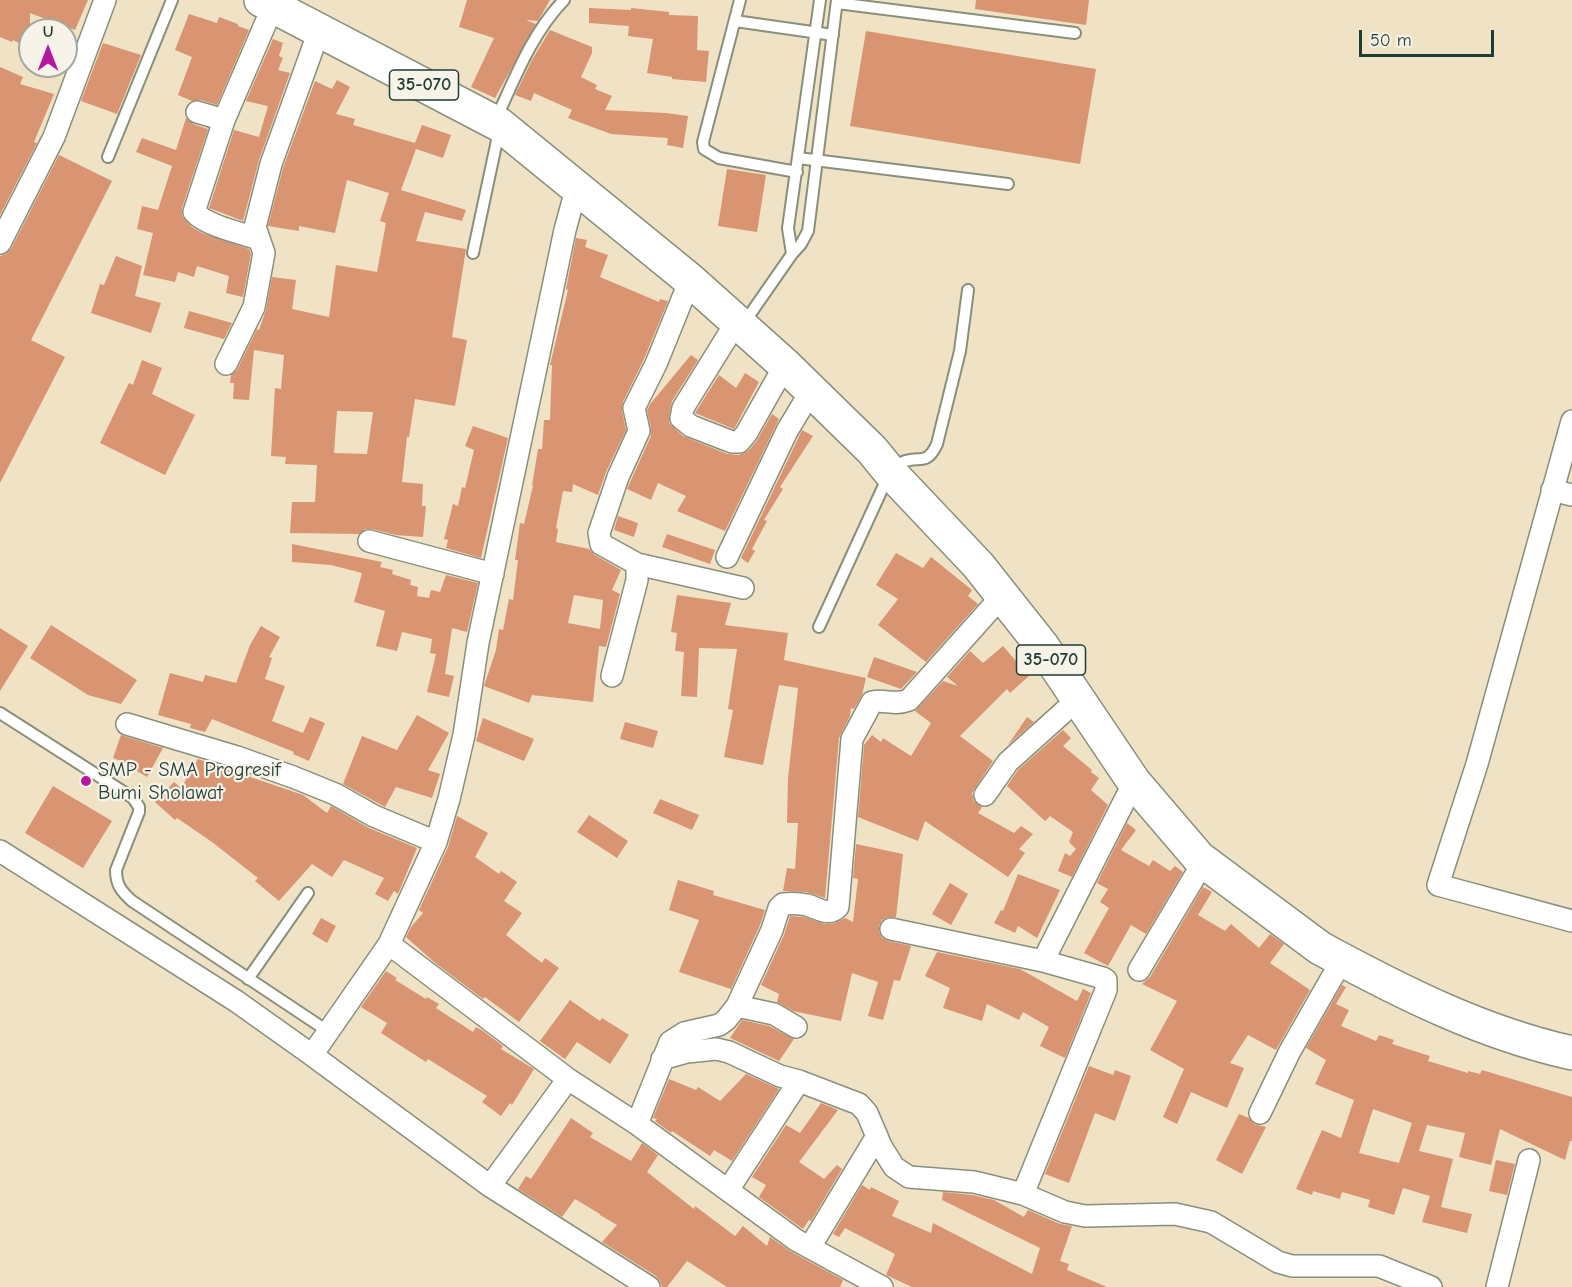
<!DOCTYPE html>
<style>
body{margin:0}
#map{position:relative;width:1572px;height:1287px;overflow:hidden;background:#f0e2c5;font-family:"Comic Neue",sans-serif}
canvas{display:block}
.north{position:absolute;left:18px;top:18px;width:60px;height:60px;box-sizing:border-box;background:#f7f3e8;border:2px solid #a1aaa0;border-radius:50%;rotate:0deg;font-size:16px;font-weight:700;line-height:24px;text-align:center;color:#1f3d34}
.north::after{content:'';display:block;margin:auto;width:21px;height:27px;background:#b5179e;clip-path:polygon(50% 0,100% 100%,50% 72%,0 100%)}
.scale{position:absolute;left:1359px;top:30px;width:135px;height:27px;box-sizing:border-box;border:3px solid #1f3d34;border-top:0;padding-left:8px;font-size:18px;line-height:21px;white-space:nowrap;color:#1f3d34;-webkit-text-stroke:4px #f7f3e8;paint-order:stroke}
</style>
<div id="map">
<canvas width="1572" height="1287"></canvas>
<div class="north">U</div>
<div class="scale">50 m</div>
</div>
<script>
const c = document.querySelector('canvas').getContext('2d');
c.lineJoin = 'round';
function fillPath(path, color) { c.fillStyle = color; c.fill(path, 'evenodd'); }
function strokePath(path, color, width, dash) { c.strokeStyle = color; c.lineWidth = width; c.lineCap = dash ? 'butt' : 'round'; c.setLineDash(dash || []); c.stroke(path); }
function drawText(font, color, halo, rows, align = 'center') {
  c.font = font + ' "Comic Neue",sans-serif'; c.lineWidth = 4.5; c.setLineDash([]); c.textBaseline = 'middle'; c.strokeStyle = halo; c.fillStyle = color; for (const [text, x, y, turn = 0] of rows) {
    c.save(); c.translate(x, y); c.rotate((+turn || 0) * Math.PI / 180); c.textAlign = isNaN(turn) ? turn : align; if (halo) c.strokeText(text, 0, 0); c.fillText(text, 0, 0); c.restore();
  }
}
fillPath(new Path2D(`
 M0 0H88L75 30 30 13V49L13 40 12 42 0 37Z
 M467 0H550L538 21 526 20 536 24 495 98 471 87 494 38 459 27Z
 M976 0H1089L1086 25 975 9Z
 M589 8 631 10V8L669 12V15L698 16 697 50 709 51 706 82 672 79V77L647 73 653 39 628 36 629 26 589 23Z
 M189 14 217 23 219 17 238 24V26L249 30 217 105 201 100 192 101 178 95 192 57 175 50Z
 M550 30 592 47V53L581 77 597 85 595 89 612 96 605 110 666 113 688 116 683 148 667 145 668 138 611 134 568 118 572 110 534 93 531 101 515 95 532 60Z
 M866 31 1096 69 1080 164 850 126Z
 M273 39 283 43 279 56 283 58 278 70 290 73 259 160 243 221 209 208 234 130 259 137 268 106 246 101Z
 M103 43 141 55 117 114 81 101Z
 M0 67 23 77 20 84 54 94 34 142 37 143 0 215Z
 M337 80 350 87 336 114 355 119 353 125 415 143 422 125 451 135 443 158 416 149 401 190 466 210 462 221 425 212 416 241 466 249 452 337 467 340 455 406 415 399 409 437H407L402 482 423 484 422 506H426L423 537 396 535 372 529H365L359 534 290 533 292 502H315L317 465 285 464 286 457 271 456 275 388 281 389 284 355 254 350 249 400 233 399 234 383H230L231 375 237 370 257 329 259 330 266 310 272 277 296 280 292 309 329 317 336 265 377 272 386 223 380 221 389 193 347 180 335 233 299 226V231L268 226 283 168 315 81 332 89ZM337 411 373 412 367 454 334 453Z
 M186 118 193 124 208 129 182 208V216L192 227 202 233 249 249 251 254 243 297 226 293 229 276 197 266 194 277 178 272 175 282 143 275 153 233 137 229 142 206 158 210 172 166 136 152 142 138 176 150Z
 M59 155 112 181 31 340 65 357 0 483V256L6 254 11 249Z
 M727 169 766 175 757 232 718 226Z
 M576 238 587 240 585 247 608 255 600 277 659 302 660 299 668 301 644 359 623 402 622 411 626 430 606 472 598 495 573 484 572 492 563 491 556 528 558 529 556 542 589 549 595 555 621 570 612 590 620 594 606 647 599 646 593 702 532 695 529 703 484 686 496 650 499 629 503 630 509 599 513 600 518 560H515L520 523 524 524 533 486H532L538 449H542L544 420H550L552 365H550L568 290 566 289ZM574 595 603 600 600 629 568 623Z
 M116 256 142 266 135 296 161 303 151 333 91 313 100 284 104 285Z
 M189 311 232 323 224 339 184 328Z
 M691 355 698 360 672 401 669 416V423L683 436 727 454 739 455 748 451 756 442 772 414 779 419 725 531 677 511 686 496 658 483 651 500 627 489 651 436V428L647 410 652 401 651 403Z
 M142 360 162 368 152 394 195 415 165 475 100 443 129 383 133 385Z
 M745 373 759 382 734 429 695 413 719 375 736 388Z
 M473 426 508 438 481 558 446 548 448 540 444 539 453 504 458 506 462 487 465 488 474 450 465 446Z
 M802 430 813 436 780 487 783 489 764 520 767 521 752 549 755 551 748 563 741 558Z
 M618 516 638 523 634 537 614 530Z
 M667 534 715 550 710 564 662 547Z
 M292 544 382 562 380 567 393 570 392 574 411 580 410 585 418 587 417 596 429 598 431 590 440 592 446 575 478 583 467 632 452 628 445 674 454 676 449 697 427 692 436 654 430 653 432 639 402 632 397 651 376 646 385 611 354 602 362 573 331 565 292 562Z
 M896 553 923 568 931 557 972 590 968 596 978 604 926 662 878 625 898 599 876 585Z
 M677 595 731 603 725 625 788 633 784 660 866 678 862 695 854 709 851 708 850 716 839 738 825 898 806 892 783 891 787 868 795 869 798 823H787L788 778 798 688 779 685 763 765 724 757 733 710 728 709 737 649 699 648 697 697 681 696 684 652 675 651 677 633 671 632Z
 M51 625 137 680 121 704 88 695 30 658Z
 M261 626 280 637 269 657 272 658 265 679 285 686 272 721 303 733 310 717 325 723 309 761 293 754 294 752 212 719 205 732 190 728 191 724 158 715 170 673 203 682 205 675 236 683 250 645Z
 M0 628 28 646 0 691Z
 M1003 646 1029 676 1010 693 1007 689 960 736 993 761 972 793 974 801 982 807 978 813 1014 833 1021 826 1033 834 1019 849 1025 853 1008 877 925 821 918 841 858 817 864 745 872 735 881 742 883 738 911 756 931 723 915 711 943 681 958 686 947 677 970 651 983 663Z
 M874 657 917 672 901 689 867 677Z
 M417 715 449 733 428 770 440 774 432 798 396 787 385 807 343 784 362 736 397 750Z
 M1027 717 1034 722 1008 745Z
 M483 718 534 739 524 761 476 741Z
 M625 722 658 731 653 748 620 739Z
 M1063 730 1071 738 1063 746 1092 770 1091 772 1099 778 1091 790 1108 805 1072 877 1058 871 1065 853 1070 856 1076 849 1069 842 1073 832 1050 816 1045 821 1007 786 1018 770Z
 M121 735 163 748 147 777 130 767 131 765 113 758Z
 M198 759 303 795 327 813 331 806 369 828 417 848 398 894 394 891 388 901 375 894 384 878 344 860 332 877 312 864 279 901 255 881 258 878 212 842 177 818 175 820 155 802 174 782 181 788Z
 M53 786 112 821 83 868 25 833Z
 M660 799 699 815 692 830 653 813Z
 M589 815 628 841 617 858 577 832Z
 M457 816 488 833 475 857 499 874 501 871 517 882 504 901 522 913 506 935 542 963 545 958 559 968 519 1022 485 997 483 999 434 962 406 937 411 927 423 913 419 910 448 847Z
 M1127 823 1136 830 1121 850 1149 866 1153 860 1170 871 1175 866 1183 872 1146 934 1131 925 1108 966 1084 953 1109 908 1100 902 1108 889 1097 883Z
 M856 844 903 854 896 917H888L882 920 879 926V932L882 938 888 941 911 946 900 981 894 980 883 1020 868 1016 878 982 852 973 841 1021 793 1011 777 1002 779 994 761 985 784 935 790 916 804 917 825 924 835 923 845 918 853 922 858 879 853 878Z
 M1018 874 1060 890 1037 938 1018 926 1015 933 994 923 1001 910 1003 911Z
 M678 880 714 891 713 895 765 910 760 925 731 989 679 972 699 920 669 910Z
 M950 883 968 894 951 925 932 914Z
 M1203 887 1212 892 1198 915 1225 931 1231 924 1259 948 1270 934 1284 944 1270 963 1310 990 1276 1050 1248 1035 1230 1063 1244 1068 1227 1108 1191 1092 1177 1124 1163 1117 1184 1069 1150 1050 1177 1001 1142 984 1150 977Z
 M321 918 336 926 327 943 312 934Z
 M937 952 1020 969 1077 1001 1083 989 1091 993 1065 1058 1040 1046 1049 1027 1023 1012 1019 1020 987 1004 982 1021 943 1008 950 988 925 976Z
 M386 971 397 978 395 980 426 999 427 997 439 1004 436 1008 473 1032 476 1027 483 1031 503 1046 501 1049 534 1069 512 1105 510 1103 501 1116 482 1102 487 1096 428 1059 426 1062 381 1033 387 1023 361 1007Z
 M1342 985 1346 987 1336 1004 1349 1010 1341 1026 1376 1041 1379 1035 1394 1040 1392 1044 1430 1056 1428 1061 1468 1073V1071L1480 1074 1482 1070 1572 1097V1141H1570L1565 1160 1500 1129 1491 1165 1459 1157 1465 1133 1427 1125 1419 1151 1453 1159 1441 1207 1472 1214 1467 1233 1422 1222 1430 1196 1403 1188 1394 1215 1368 1207 1370 1200 1342 1192 1340 1199 1313 1191 1312 1195 1296 1189 1322 1130 1341 1138 1354 1100 1315 1084 1326 1060 1306 1048ZM1373 1109 1412 1123 1399 1163 1359 1153Z
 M570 1000 600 1021 602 1018 629 1035 610 1064 577 1042 565 1059 540 1041Z
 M742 1020 769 1026 794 1039 779 1061 730 1038Z
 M1089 1066 1113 1075 1115 1070 1131 1076 1115 1121 1095 1113 1069 1183 1045 1174Z
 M746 1074 779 1089 732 1161 714 1150 710 1156 672 1131 671 1133 655 1121 657 1119 653 1118 669 1079 696 1090 698 1087 720 1101Z
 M821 1103 838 1110 799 1162 824 1179 837 1165 842 1169 811 1221 809 1220 803 1229 759 1197 766 1185 752 1177 786 1125 800 1133Z
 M1239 1114 1249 1118 1254 1124 1266 1127 1242 1174 1216 1160Z
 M571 1118 593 1133 590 1137 631 1161 642 1143 658 1155 647 1172 694 1209 695 1206 735 1236 743 1226 767 1246 770 1237 790 1251 843 1280 840 1287H727L687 1261 667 1287H662L660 1281 656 1276 602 1242 617 1225 600 1215V1214L575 1199 562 1217 518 1189 526 1176 531 1179Z
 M1496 1160 1515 1164 1507 1195 1489 1191Z
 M862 1185 870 1190 871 1187 899 1201 892 1216 931 1233 933 1223 1032 1274 1040 1248 942 1200 943 1192 972 1195 994 1200 1024 1217 1028 1210 1060 1224 1072 1226 1060 1261 1069 1264 1067 1270 1107 1287H912L886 1275 895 1254 845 1228 839 1237 833 1234Z`), '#d99472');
const service = new Path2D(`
 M740 0 703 142 704 149 719 158 797 172
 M837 3 1075 33
 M735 21 833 35
 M496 119C515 78 532 33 564 0
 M108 157 172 0
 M798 158 1008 184
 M473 253 499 131
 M792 254 788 228 820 0
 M744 323 792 254 801 244 808 231 837 0
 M819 627 890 472C893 469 897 465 901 463 918 454 926 468 937 444L960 351 968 290
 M0 713 133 798 139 807V812L116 870C116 885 121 891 132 901L329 1032
 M248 979 308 893`);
const minor = new Path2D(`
 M197 112 224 120 273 6
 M224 120 194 212C207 226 241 233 259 239
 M577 186 565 230 478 643 464 735 449 799 436 842 389 944 312 1055 490 1186 649 1287
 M0 243 54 137 105 0
 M737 321 683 408 681 418 691 426 732 442H739L746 434 785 365
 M226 364 254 307 264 253 255 227 271 164 319 31
 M1572 421 1477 764 1438 885 1572 921
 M1552 490 1572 495
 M369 541 493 574
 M727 557 787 431 811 391
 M637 564 743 588
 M612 676 637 580V564L601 544 599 533 618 477 639 431 634 408 656 364 690 280
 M127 724 237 757 293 777 335 794 374 816 436 842
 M985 795 1008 762 1078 699
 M0 851 236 1001 312 1055
 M891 929 1043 961 1103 978 1106 980V990L1023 1194
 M389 944 568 1079 637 1124 796 1240 882 1287
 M1043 961 1134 782
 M1139 970 1204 861
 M737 1006 772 930 779 908 783 904C792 903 798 903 807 905 818 908 828 917 838 907L852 739 872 702C886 699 893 706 909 700L1002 596
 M662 1059 687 1052 716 1049 729 1052 780 1076 799 1081 859 1104 867 1113 881 1146 894 1167 909 1177 974 1182 1023 1194 1065 1212 1085 1216 1175 1214 1211 1222 1278 1262 1292 1266H1379L1431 1287
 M1260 1113 1290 1051 1342 960
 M637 1124 670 1042 684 1033 719 1025 726 1020 737 1006 774 1014 796 1027
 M490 1186 568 1079
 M728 1190 799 1081
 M810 1247 877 1136
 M1497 1287 1529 1160`);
const primary = new Path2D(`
 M261 0 500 125 690 280 785 365 872 450 890 472 978 565 1043 647 1134 782 1199 858 1320 948C1401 992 1482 1033 1572 1053`);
strokePath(service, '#88907c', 14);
strokePath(minor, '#88907c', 24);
strokePath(primary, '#88907c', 36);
strokePath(service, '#fff', 10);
strokePath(minor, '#fff', 21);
strokePath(primary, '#fff', 33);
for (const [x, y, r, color] of [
 [86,781,6,"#b5179e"]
]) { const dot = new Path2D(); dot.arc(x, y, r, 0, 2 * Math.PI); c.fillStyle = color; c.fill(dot); strokePath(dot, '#f7f3e8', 2); }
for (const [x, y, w] of [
 [424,85,69],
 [1051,660,69]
]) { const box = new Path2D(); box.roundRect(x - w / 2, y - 15, w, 30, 4.5); c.fillStyle = '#f7f3e8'; c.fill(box); strokePath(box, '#1f3d34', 1.5); }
drawText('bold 18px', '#1f3d34', null, [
 ["35-070",424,85],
 ["35-070",1051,660]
]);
drawText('20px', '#1f3d34', '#f7f3e8', [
 ["SMP - SMA Progresif",98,770],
 ["Bumi Sholawat",98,793]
], 'left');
</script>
